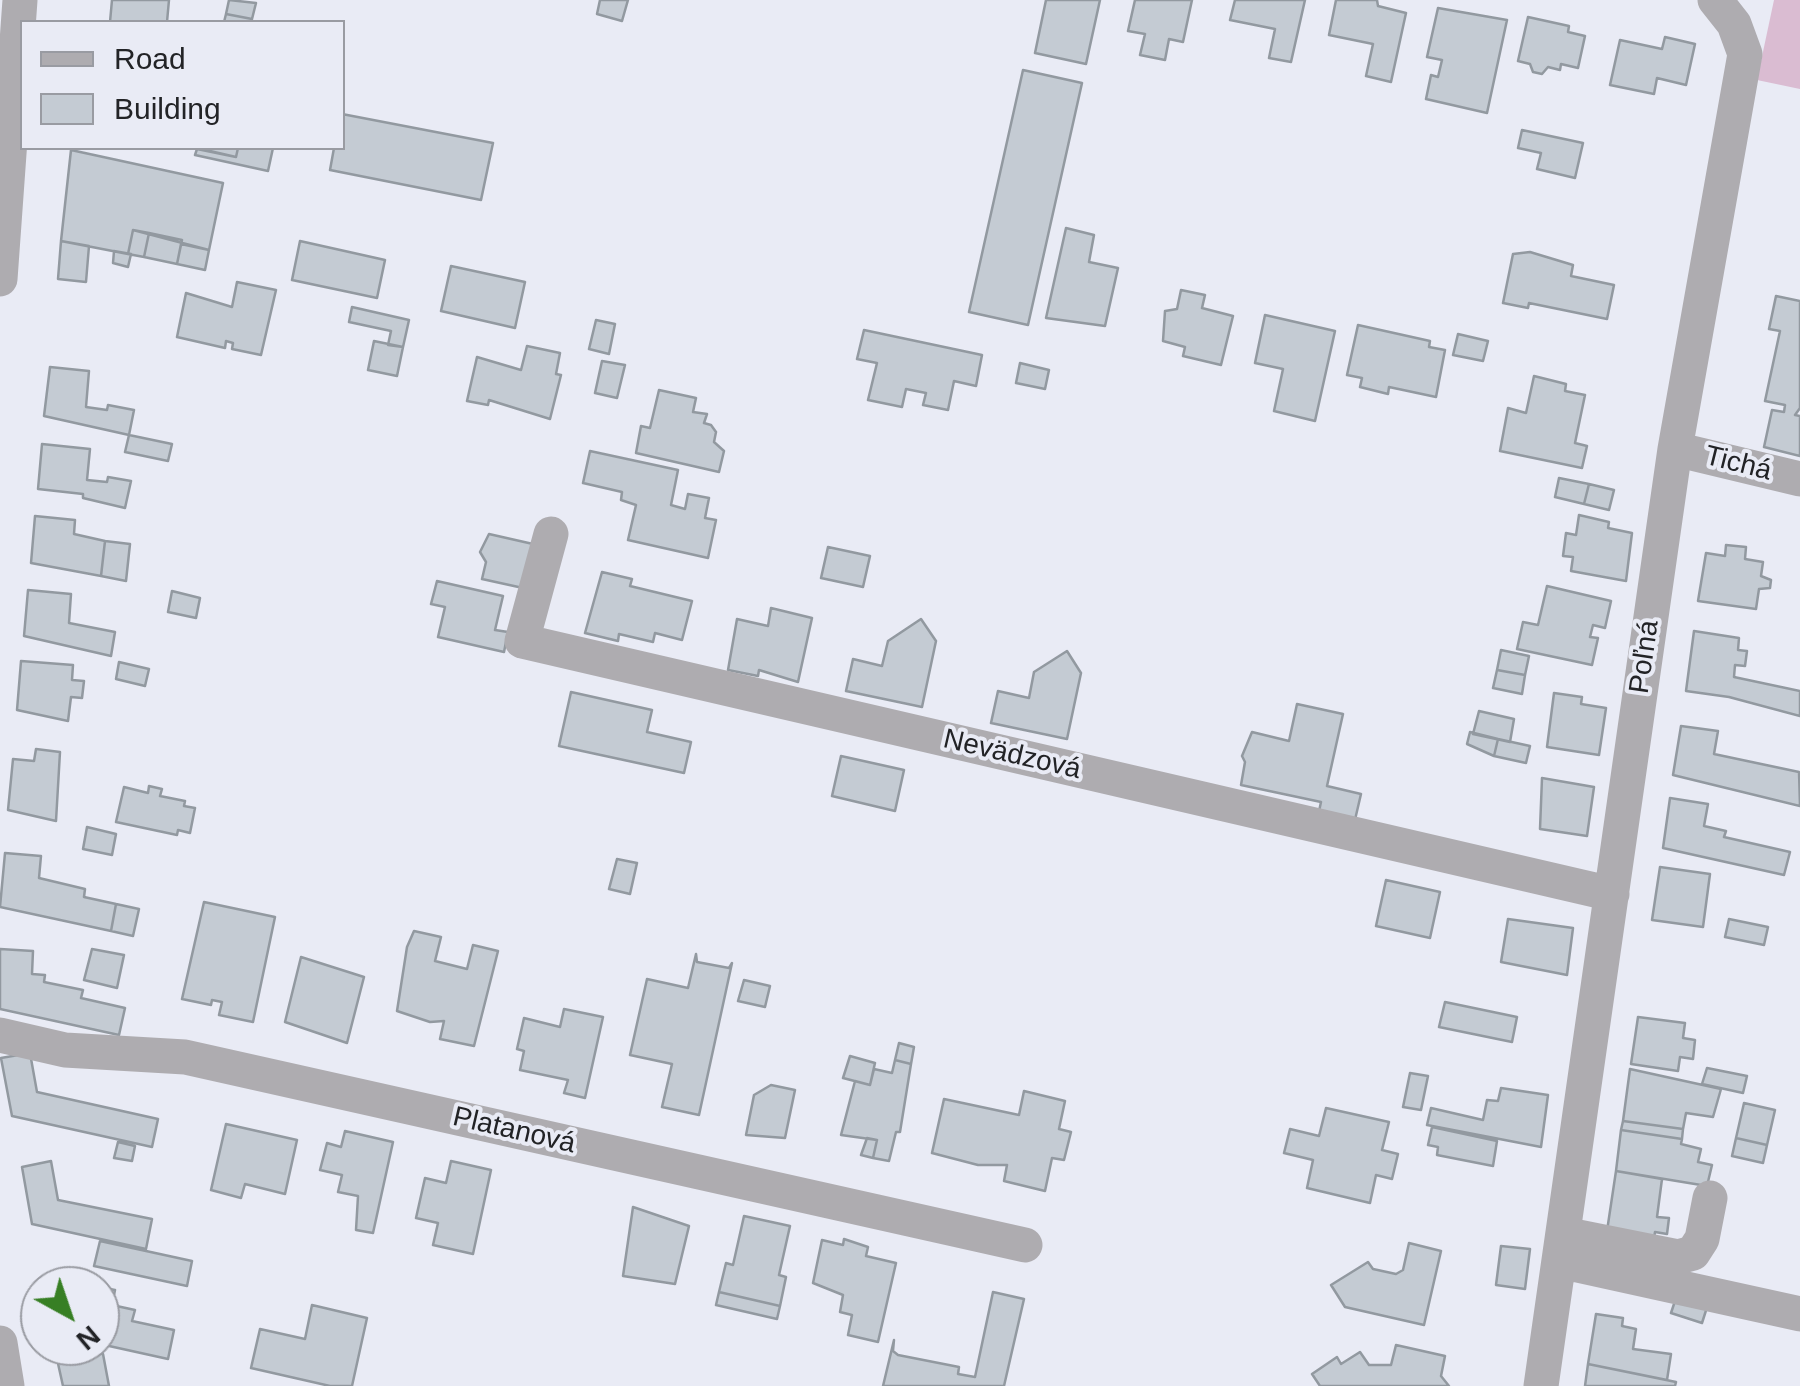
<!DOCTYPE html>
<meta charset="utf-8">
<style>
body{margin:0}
#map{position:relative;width:1800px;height:1386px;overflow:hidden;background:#e9ebf5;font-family:Arial,sans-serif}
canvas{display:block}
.legend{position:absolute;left:20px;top:20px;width:325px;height:130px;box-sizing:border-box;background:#e9ebf5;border:2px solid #999ba2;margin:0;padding:12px 18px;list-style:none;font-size:30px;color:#222326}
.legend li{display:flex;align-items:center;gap:20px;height:50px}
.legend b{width:50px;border:2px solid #999ba2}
.north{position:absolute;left:20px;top:1266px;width:100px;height:100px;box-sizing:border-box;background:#e9ebf5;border:2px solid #999ba2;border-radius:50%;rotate:140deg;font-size:28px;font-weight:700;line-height:40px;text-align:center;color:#222326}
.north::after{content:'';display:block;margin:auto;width:35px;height:45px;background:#377f24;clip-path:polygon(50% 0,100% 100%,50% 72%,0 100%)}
</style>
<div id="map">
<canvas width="1800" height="1386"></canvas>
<ul class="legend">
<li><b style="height:12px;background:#aeacb0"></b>Road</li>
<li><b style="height:28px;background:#c4cbd3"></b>Building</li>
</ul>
<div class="north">N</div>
</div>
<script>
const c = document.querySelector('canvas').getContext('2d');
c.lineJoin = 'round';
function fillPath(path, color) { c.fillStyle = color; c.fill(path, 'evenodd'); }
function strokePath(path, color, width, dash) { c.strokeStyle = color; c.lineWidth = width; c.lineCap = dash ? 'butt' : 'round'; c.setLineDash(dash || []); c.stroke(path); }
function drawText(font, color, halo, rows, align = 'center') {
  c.font = font + ' Arial,sans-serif'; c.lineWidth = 8; c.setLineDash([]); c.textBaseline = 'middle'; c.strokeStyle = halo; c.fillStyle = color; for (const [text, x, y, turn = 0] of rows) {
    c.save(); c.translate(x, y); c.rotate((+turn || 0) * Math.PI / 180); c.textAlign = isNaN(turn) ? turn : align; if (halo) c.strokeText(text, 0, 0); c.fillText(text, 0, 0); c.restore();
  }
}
fillPath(new Path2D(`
 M1774 0H1800V89L1757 80Z`), '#dabcd2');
const building = new Path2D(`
 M112 0H169L167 22H110Z
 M229 0 256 3 252 19 226 14Z
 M600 0H628L622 21 597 14Z
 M1046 0H1100L1086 64 1035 53Z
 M1135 0H1192L1183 42 1169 39 1165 60 1140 55 1145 34 1128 31Z
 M1235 0H1305L1291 62 1269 58 1275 29 1230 20Z
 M1336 0H1377L1378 6 1406 13 1391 82 1366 76 1373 44 1329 35Z
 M1438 8 1507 20 1487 113 1426 99 1431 75 1438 77 1442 60 1427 57Z
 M226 14 252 19 251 22H224Z
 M1528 17 1569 26 1568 32 1585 36 1578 68 1561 64 1560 70 1548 67 1542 74 1533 72 1530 64 1518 61Z
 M1665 37 1695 44 1686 85 1657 78 1654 94 1610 85 1620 40 1662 49Z
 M1023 70 1082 83 1028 325 969 312Z
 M342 114 493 143 481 200 330 170 334 148H342Z
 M1522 130 1583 143 1575 178 1537 169 1541 153 1518 148Z
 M197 148H238L236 157Z
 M238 148H273L268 171 195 155 197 149 236 157Z
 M71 150 223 183 209 250 133 230 128 254 61 241Z
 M1066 228 1094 235 1089 262 1118 268 1105 326 1046 318Z
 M133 230 149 233 144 257 128 254Z
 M149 233 182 240 177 264 144 257Z
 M61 241 89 246 86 282 58 279Z
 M300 241 385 260 377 298 292 280Z
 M181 244 209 250 205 270 177 264Z
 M114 251 131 254 128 267 113 263Z
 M1530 252 1573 265 1571 276 1614 285 1607 319 1529 303 1528 308 1503 303 1513 254Z
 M451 266 525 282 515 328 441 311Z
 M237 282 276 290 261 355 232 349 233 343 226 341 225 348 177 337 186 293 232 307Z
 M1181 290 1205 295 1202 308 1233 316 1221 365 1183 356 1185 347 1163 341 1165 311 1177 309Z
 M1776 296 1800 301V408L1795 415 1800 416V456L1764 447 1772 410 1784 412 1785 405 1765 401 1780 331 1769 329Z
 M352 307 409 320 403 347 388 345 391 331 349 322Z
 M1265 315 1335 331 1315 421 1274 411 1283 369 1255 363Z
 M596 320 615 324 609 354 589 349Z
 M1358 325 1430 341 1429 347 1445 350 1436 397 1389 387 1388 394 1360 387 1362 378 1347 375Z
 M864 330 982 355 976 386 954 381 948 410 923 405 926 393 906 389 902 407 868 400 877 363 857 359Z
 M1458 334 1488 341 1483 361 1453 355Z
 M374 341 403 347 397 376 368 370Z
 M527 346 560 353 556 374 561 375 550 419 489 400 488 405 467 401 477 357 521 370Z
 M602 361 625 365 617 398 595 393Z
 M1020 363 1049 370 1045 389 1016 383Z
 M50 367 89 371 86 407 107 410 108 405 134 410 129 435 44 416Z
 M1534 376 1566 384 1565 391 1585 395 1575 443 1587 446 1582 468 1500 451 1508 408 1526 413Z
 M659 390 696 398 693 412 707 414 704 423 711 425 716 432 714 442 724 451 719 472 636 453 641 426 650 428Z
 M129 435 172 444 168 461 125 452Z
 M42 444 90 449 87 480 107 482 108 477 131 481 125 508 83 498V494L38 489Z
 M590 451 678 470 671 505 685 509 688 494 709 498 705 518 716 520 708 558 628 540 636 505 621 500 622 492 583 483Z
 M1559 478 1589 484 1584 504 1555 497Z
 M1589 484 1614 490 1609 510 1584 504Z
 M1579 515 1609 522 1608 528 1632 533 1626 581 1571 571 1573 557 1563 556 1566 533 1576 535Z
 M35 516 75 520 74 534 105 541 101 576 31 563Z
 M489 534 533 544 523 588 482 579 486 562 480 552Z
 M105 541 130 544 126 581 101 576Z
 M1726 545 1746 547 1745 559 1763 562 1761 576 1771 580 1770 588 1759 589 1756 609 1698 601 1706 553 1725 556Z
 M828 547 870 556 863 587 821 578Z
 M602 572 632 579 630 586 692 601 682 640 655 633 653 642 619 634 618 641 585 633Z
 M437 581 503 596 495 630 508 632 504 652 438 637 445 607 431 604Z
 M1547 586 1611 601 1605 628 1593 625 1590 637 1598 638 1592 665 1517 649 1523 622 1538 625Z
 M28 590 71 594 69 623 115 632 111 656 24 636Z
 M172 591 200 598 196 618 168 612Z
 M771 608 812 618 798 682 759 670 758 676 728 670 737 619 768 626Z
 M921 619 936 641 922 707 846 691 853 659 882 666 888 641Z
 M1694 631 1739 638 1738 650 1747 651 1745 666 1735 665 1734 677 1800 691V716L1729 697 1686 691Z
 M1501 650 1529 656 1525 675 1497 670Z
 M1067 651 1081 673 1067 739 991 723 998 691 1029 698 1034 672Z
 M21 661 73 665 72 680 84 681 82 698 71 697 68 721 17 710Z
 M119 662 149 669 145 686 116 679Z
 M1497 670 1525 675 1522 694 1493 688Z
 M571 692 652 710 647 732 691 742 684 773 559 746Z
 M1554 693 1582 697 1581 704 1606 708 1599 755 1547 747Z
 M1297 704 1343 714 1327 786 1361 794 1354 824 1318 816 1321 802 1241 785 1245 762 1242 756 1252 732 1289 741Z
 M1479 711 1514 719 1510 742 1473 734Z
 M1681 726 1718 731 1714 754 1799 772 1800 806 1673 775Z
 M1470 732 1498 739 1494 756 1467 744Z
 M1498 739 1530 746 1526 763 1494 756Z
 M36 749 60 752 56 821 8 810 13 759 34 761Z
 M841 756 904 770 895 811 832 796Z
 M1542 778 1594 787 1587 836 1540 829Z
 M149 786 162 789 160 796 185 801 184 806 195 808 190 833 178 830 177 835 116 822 124 787 148 793Z
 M1670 798 1708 804 1704 826 1726 831 1724 837 1790 852 1784 875 1663 848Z
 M87 827 116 834 112 855 83 849Z
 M5 853 41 856 39 878 85 889 84 897 116 904 111 931 0 907Z
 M617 859 637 863 630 894 609 889Z
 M1660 867 1710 874 1703 927 1652 920Z
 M1386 880 1440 892 1430 938 1376 926Z
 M204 902 275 917 253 1022 219 1015 222 1002 212 1000 211 1005 182 999Z
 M116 904 139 909 133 936 111 931Z
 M1508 919 1573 928 1567 975 1501 962Z
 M1729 919 1768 927 1764 945 1725 937Z
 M414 931 441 937 435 961 467 969 473 945 498 951 474 1046 440 1039 444 1021 430 1022 397 1011 407 947Z
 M0 949 33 951 32 974 45 975 44 982 83 990 81 998 125 1008 119 1035 0 1009Z
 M92 949 124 955 117 988 84 980Z
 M696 954 697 962 729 968 732 963 699 1115 662 1107 672 1064 630 1055 647 979 688 988Z
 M301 957 364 977 347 1043 285 1022Z
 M744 980 770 986 765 1007 738 1001Z
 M1445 1002 1517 1017 1512 1042 1439 1027Z
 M564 1009 603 1017 585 1098 564 1093 568 1080 520 1070 524 1051 517 1049 524 1018 560 1027Z
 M1638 1017 1685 1023 1683 1038 1695 1040 1693 1059 1680 1057 1678 1071 1631 1064Z
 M899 1043 914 1047 911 1064 895 1060Z
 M30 1053 37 1092 158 1119 152 1147 12 1116 1 1058Z
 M850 1056 875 1063 870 1085 843 1078Z
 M895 1060 911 1064 900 1132H896L889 1161 873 1158 877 1140 841 1135 855 1081 870 1085 874 1069 892 1073Z
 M1707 1068 1747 1076 1743 1093 1702 1084Z
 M1630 1069 1721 1089 1713 1117 1686 1113 1683 1129 1623 1121Z
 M1410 1073 1428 1076 1421 1110 1403 1107Z
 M771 1085 795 1090 785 1138 746 1135 754 1095Z
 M1501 1088 1548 1095 1541 1147 1427 1125 1431 1108 1483 1120 1487 1100 1498 1101Z
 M1024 1091 1065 1101 1059 1129 1071 1132 1064 1160 1052 1158 1045 1191 1004 1181 1007 1165H978L932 1153 944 1099 1019 1115Z
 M1744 1103 1775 1110 1767 1145 1736 1138Z
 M1326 1108 1389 1122 1382 1150 1398 1154 1392 1179 1376 1175 1370 1203 1307 1188 1313 1160 1284 1153 1290 1129 1319 1136Z
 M1623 1121 1683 1129 1682 1139 1621 1130Z
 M226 1124 297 1140 285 1194 245 1184 241 1198 211 1190Z
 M1432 1127 1497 1141 1493 1166 1437 1155 1438 1147 1428 1145Z
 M1621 1130 1682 1139 1681 1144 1701 1149 1698 1162 1712 1165 1707 1186 1616 1171Z
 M345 1131 393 1142 373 1233 356 1230 358 1196 338 1192 342 1175 320 1170 327 1143 341 1147Z
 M867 1138 877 1140 873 1158 861 1155Z
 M1736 1138 1767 1145 1763 1163 1732 1156Z
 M118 1142 135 1146 132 1161 114 1158Z
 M51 1161 58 1200 152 1219 146 1249 32 1224 22 1167Z
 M451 1161 491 1170 473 1254 433 1245 438 1223 416 1218 425 1178 446 1183Z
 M1616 1171 1662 1179 1657 1217 1669 1218 1667 1234 1655 1232 1654 1238 1607 1231Z
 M633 1207 689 1226 675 1284 623 1276Z
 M744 1216 790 1226 779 1275 786 1277 780 1306 719 1292 726 1263 733 1265Z
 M844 1239 868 1247 866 1256 896 1263 878 1342 848 1335 852 1315 840 1312 843 1295 813 1283 822 1240 843 1245Z
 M100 1241 192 1261 187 1286 94 1266Z
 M1409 1243 1441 1251 1424 1325 1345 1307 1331 1285 1368 1262 1373 1269 1396 1274 1403 1270Z
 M1501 1246 1530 1249 1525 1289 1496 1285Z
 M65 1279 96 1286H64Z
 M100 1287 115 1290 112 1305 135 1310 132 1321 174 1330 168 1359 100 1344Z
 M719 1292 780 1306 777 1319 716 1305Z
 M993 1292 1024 1299 1004 1386H883L894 1340 893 1351 898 1355 959 1367 958 1374 975 1377Z
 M1678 1292 1709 1301 1702 1323 1671 1313Z
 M312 1305 367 1318 352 1386H330L251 1368 260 1329 305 1339Z
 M1596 1314 1623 1318 1622 1326 1636 1329 1633 1349 1671 1354 1667 1380 1588 1364Z
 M1396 1345 1445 1356 1441 1376 1449 1386H1320L1312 1374 1337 1357 1341 1364 1360 1352 1369 1365H1391Z
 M92 1353 103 1354 109 1386H63L57 1359Z
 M1588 1364 1676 1382 1675 1386H1585Z`);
fillPath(building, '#c4cbd3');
strokePath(building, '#9299a0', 2.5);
strokePath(new Path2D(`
 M0 279 20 0
 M1675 449 1800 479
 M551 534 522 641 1612 894
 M0 1035 65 1050 185 1057 1025 1245
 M1563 1234 1678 1257 1693 1253 1702 1239 1710 1198
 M1559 1261 1800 1314
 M0 1343 7 1386
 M1541 1386 1675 449 1745 54 1734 24 1715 0`), '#aeacb0', 35);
drawText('28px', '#222326', '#e9ebf5', [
 ["Tichá",1738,464,14],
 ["Poľná",1645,657,-82],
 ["Nevädzová",1012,755,13],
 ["Platanová",514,1131,13]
]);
</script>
